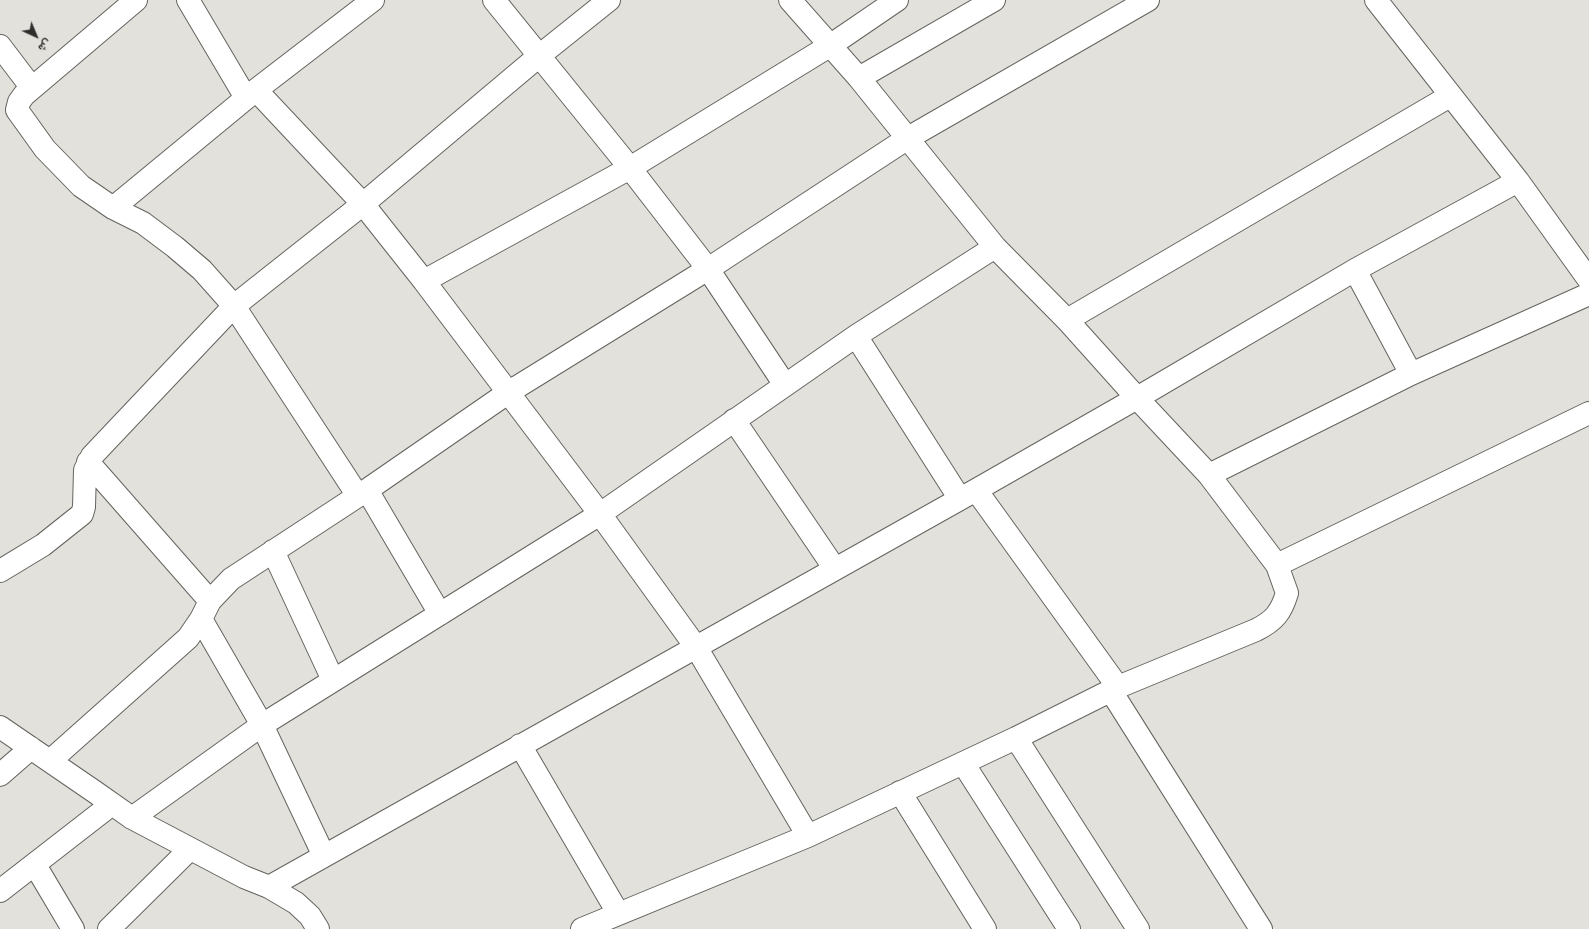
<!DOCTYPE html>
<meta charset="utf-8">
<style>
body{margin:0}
#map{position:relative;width:1589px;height:929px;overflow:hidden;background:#e3e1dc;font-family:Signika,Vazirmatn,sans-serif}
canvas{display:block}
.north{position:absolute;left:16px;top:16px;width:40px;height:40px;-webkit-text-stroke:3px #e3e1dc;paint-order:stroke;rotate:136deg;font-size:11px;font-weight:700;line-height:16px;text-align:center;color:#2f2e2c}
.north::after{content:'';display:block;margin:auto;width:14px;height:18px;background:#2f2e2c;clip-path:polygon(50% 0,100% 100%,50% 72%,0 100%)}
</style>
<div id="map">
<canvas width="1589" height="929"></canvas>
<div class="north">ش</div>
</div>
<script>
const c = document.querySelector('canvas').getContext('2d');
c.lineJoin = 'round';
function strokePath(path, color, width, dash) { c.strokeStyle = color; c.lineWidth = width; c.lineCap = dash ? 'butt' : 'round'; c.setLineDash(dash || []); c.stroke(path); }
const minor = new Path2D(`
 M136 0 24 95 19 102 17 110 45 149 81 186 113 208 143 223 175 247 202 270 234 306 358 496
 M188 0 246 98
 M494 0 630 168 708 269 785 385
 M1376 0 1518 181 1589 280
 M0 46 32 88
 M859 78 994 0
 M256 90 363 204 424 281 600 514 696 647 808 836
 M113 208 256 90 373 0
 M1355 270 1411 374
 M424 281 630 168 831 45 897 0
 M1067 320 1450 96
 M856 336 960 499
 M734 420 835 569
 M88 462 210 601
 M1209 475 1411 374 1589 294
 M367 490 440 614
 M976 490 1118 687
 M273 551 333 680
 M1277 565 1589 413
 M0 571 43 545 82 514 84 507 85 470 92 456 234 306 363 204 539 56 609 0
 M201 619 262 725 324 856
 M1111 691 1261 929
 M0 727 95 792 132 818 244 877 269 887 296 903 310 916 318 929
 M1016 738 1138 929
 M520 745 618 913
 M50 761 188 638 201 619 210 601 231 579 367 490 509 392 708 269 908 138 1148 0
 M963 763 1069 929
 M0 775 31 748
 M900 792 985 929
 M132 818 262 725 600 514 856 336 995 247
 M35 865 73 929
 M269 887 976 490 1137 398 1355 270 1518 181
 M0 891 112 804
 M109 929 190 849
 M582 929 808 836 1016 738 1118 687 1256 630C1274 621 1281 613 1287 593L1277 565 1209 475 1137 398 1067 320 995 247 859 78 790 0`);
strokePath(minor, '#64635e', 24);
strokePath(minor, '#fff', 22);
</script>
